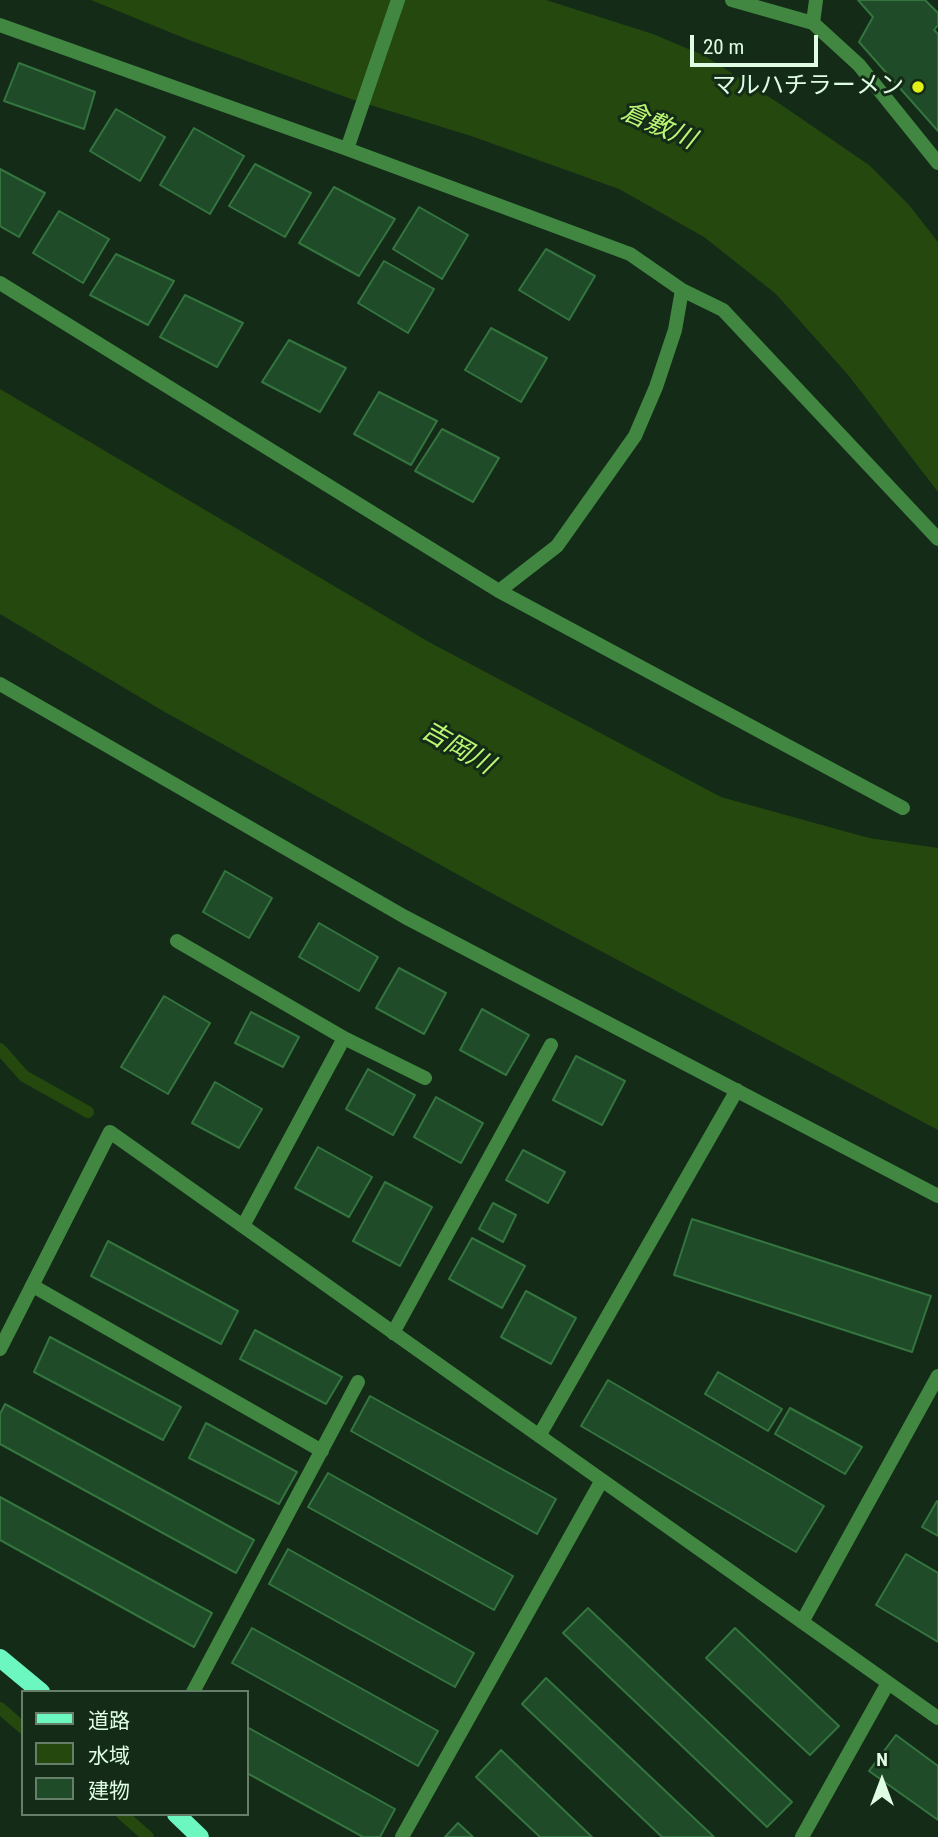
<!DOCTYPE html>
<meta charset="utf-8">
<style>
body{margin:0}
#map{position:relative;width:938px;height:1837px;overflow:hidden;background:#132b17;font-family:"Roboto Condensed","Noto Sans JP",sans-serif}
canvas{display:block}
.legend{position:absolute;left:21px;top:1690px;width:228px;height:126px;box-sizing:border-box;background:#132b17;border:2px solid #657f68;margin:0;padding:9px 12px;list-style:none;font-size:21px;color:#dffde2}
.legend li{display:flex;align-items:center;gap:14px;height:35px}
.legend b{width:35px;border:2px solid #657f68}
.north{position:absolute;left:847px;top:1746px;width:70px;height:70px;-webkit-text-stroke:5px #132b17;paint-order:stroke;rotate:0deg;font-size:19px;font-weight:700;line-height:28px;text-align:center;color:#dffde2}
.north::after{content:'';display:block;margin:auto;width:24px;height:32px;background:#dffde2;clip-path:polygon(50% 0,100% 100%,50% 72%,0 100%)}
.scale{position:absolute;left:690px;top:35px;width:128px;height:32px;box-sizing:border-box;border:4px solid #dffde2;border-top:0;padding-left:9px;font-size:21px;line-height:24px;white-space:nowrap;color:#dffde2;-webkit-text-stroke:5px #132b17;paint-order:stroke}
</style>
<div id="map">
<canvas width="938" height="1837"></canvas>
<ul class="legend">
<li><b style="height:9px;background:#6cf6c0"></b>道路</li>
<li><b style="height:19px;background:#25480f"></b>水域</li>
<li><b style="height:19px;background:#204b28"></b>建物</li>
</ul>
<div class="north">N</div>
<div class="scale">20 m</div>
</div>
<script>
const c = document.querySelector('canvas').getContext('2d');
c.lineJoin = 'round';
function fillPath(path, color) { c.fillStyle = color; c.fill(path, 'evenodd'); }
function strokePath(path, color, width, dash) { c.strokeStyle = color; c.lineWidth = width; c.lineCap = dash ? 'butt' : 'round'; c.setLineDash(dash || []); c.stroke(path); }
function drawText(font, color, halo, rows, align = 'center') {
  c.font = font + ' "Roboto Condensed","Noto Sans JP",sans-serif'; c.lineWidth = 6; c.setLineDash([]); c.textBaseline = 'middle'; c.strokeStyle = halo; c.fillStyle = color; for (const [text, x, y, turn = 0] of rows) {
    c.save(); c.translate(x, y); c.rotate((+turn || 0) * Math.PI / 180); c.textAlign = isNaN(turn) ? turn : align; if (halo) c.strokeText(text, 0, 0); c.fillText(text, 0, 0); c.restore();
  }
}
fillPath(new Path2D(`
 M91 0H546L653 34 705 56 780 104 869 165 909 205 938 242V492L849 376 776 294 704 237 619 189 471 136 351 99 189 40Z
 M0 389 429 642 721 797 869 838 938 848V1130L482 888 163 711 0 614Z`), '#25480f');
strokePath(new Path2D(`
 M0 1049 24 1076 88 1112
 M0 1708 23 1728
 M122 1814 148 1837`), '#25480f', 12);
const building = new Path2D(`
 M858 0H925L938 13V25L934 30 938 34V131L859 42 873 17Z
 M19 63 95 92 84 129 4 101Z
 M116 109 165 137 140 181 90 151Z
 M194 128 244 156 210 214 160 185Z
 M255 164 311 193 285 237 229 206Z
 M0 169 45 193 19 237 0 226Z
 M334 187 395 219 359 276 299 243Z
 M419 207 468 235 442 279 393 249Z
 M59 211 109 239 83 283 33 253Z
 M546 249 595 276 569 320 519 290Z
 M116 254 174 281 148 325 90 295Z
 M384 261 434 289 408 333 358 303Z
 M185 295 243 323 217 367 160 337Z
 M491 328 547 358 521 402 465 370Z
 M289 340 346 368 320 412 262 382Z
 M379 392 437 421 411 465 354 434Z
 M442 429 499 458 473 502 415 471Z
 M225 871 272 898 249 938 203 912Z
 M319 923 378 957 359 991 299 957Z
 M399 968 446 993 424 1034 376 1008Z
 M164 996 210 1023 168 1094 121 1067Z
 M482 1009 529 1035 506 1075 460 1050Z
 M251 1012 299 1037 283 1067 235 1043Z
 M576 1056 625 1081 602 1125 553 1100Z
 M368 1069 415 1095 393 1135 346 1109Z
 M215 1082 262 1109 239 1148 192 1123Z
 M436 1097 483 1123 461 1163 414 1137Z
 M318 1147 372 1177 349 1217 295 1188Z
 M523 1150 565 1172 548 1203 506 1180Z
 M385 1182 432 1207 400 1266 353 1241Z
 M493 1203 516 1215 503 1242 479 1229Z
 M692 1219 931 1296 912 1352 674 1275Z
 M472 1238 525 1266 502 1308 449 1279Z
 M108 1241 238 1311 221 1344 91 1276Z
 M526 1291 576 1318 551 1364 501 1337Z
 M255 1330 342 1377 326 1404 240 1359Z
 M50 1337 181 1407 163 1440 34 1372Z
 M718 1372 782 1409 768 1431 705 1394Z
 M608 1380 824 1506 796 1552 581 1426Z
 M370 1396 556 1499 537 1534 351 1431Z
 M5 1404 254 1540 236 1573 0 1444V1414Z
 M790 1408 862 1447 845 1474 775 1434Z
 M206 1423 297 1472 279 1504 189 1458Z
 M328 1473 513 1576 494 1610 308 1507Z
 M0 1497 212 1613 194 1647 0 1540Z
 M937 1501 938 1502V1536L922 1527Z
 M288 1549 474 1653 455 1687 269 1584Z
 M906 1554 938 1573V1642L876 1605Z
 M588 1608 792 1802 767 1827 563 1633Z
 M252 1628 438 1731 418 1766 232 1663Z
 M735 1628 839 1726 810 1755 706 1658Z
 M546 1678 714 1837H662L522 1704Z
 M247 1727 395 1809 380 1837H363L247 1773Z
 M896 1735 938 1766V1820L869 1771Z
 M501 1750 592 1837H540L476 1777Z
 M458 1823 473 1837H445Z`);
fillPath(building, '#204b28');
strokePath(building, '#34753f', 2);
strokePath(new Path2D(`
 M732 0 813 23 859 65 938 163
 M813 23 816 0
 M0 25 347 149 630 254 682 290 723 310 938 539
 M347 149 398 0
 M0 283 499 591 903 808
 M499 591 557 546 635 436 656 387 675 330 682 290
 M0 684 405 917 938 1196
 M177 941 344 1038 425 1078
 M243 1226 344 1038
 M33 1286 322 1451
 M393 1333 551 1045
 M0 1349 110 1132 938 1718
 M539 1436 737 1090
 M802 1622 938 1376
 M193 1692 358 1382
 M402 1837 602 1480
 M802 1837 888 1683`), '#418742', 14);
strokePath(new Path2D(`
 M0 1658 41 1692
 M176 1814 200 1837`), '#6cf6c0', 18);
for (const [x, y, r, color] of [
 [918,87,7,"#dff116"]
]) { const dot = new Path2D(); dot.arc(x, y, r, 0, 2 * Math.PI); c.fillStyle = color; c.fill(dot); strokePath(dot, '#132b17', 2.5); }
drawText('24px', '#dffde2', '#132b17', [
 ["マルハチラーメン",904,87]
], 'right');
drawText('italic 26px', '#bcf773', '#132b17', [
 ["倉敷川",658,127,24],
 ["吉岡川",457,749,30]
]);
</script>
